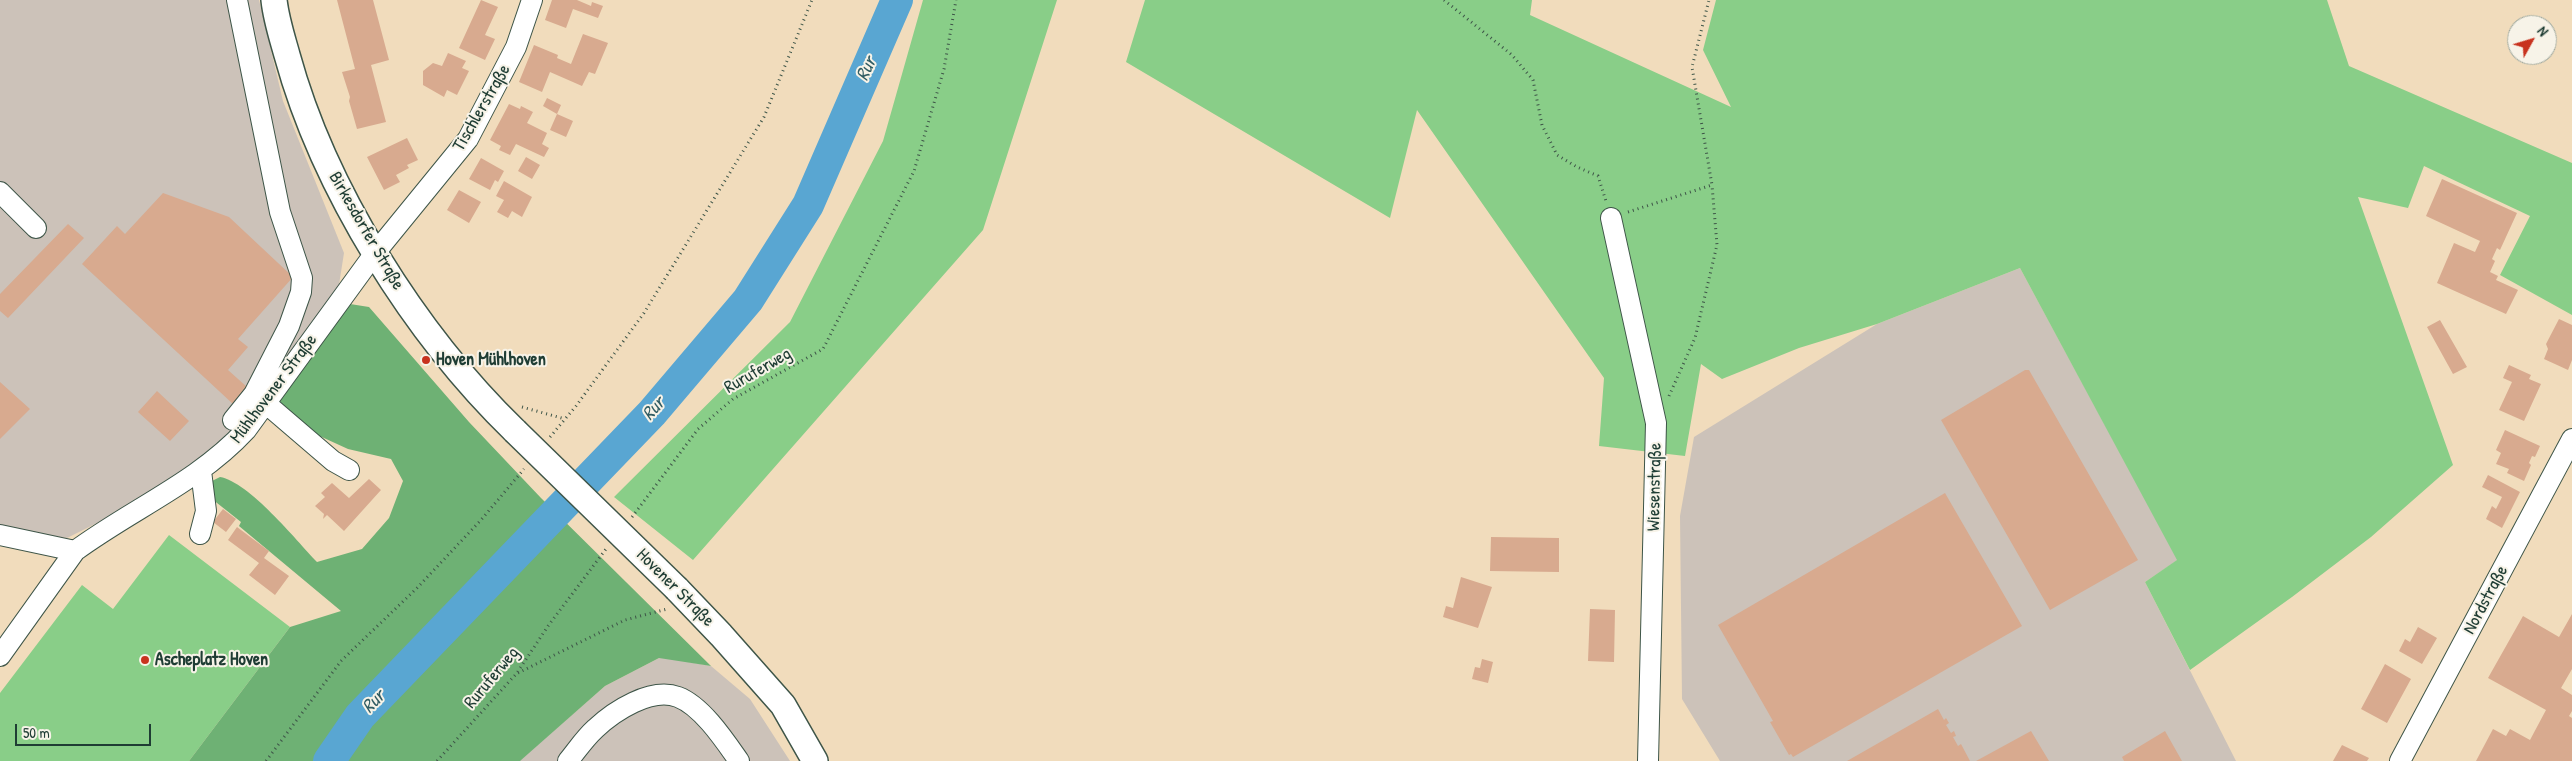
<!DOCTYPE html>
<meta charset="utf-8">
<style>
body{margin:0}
#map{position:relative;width:2572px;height:761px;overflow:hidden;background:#f1dcbc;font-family:"Patrick Hand",sans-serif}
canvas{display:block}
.north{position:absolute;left:2507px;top:15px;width:50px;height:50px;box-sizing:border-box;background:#f7f3e8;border:1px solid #a1aaa0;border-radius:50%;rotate:51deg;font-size:14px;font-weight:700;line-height:20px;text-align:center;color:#1f3d34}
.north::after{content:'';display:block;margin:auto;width:18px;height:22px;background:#c8321e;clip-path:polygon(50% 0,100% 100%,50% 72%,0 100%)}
.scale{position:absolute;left:15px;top:724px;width:136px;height:22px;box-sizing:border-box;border:2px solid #1f3d34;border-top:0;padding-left:6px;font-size:15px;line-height:18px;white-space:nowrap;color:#1f3d34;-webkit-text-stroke:4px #f7f3e8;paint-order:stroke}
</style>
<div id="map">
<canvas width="2572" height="761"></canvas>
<div class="north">N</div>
<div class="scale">50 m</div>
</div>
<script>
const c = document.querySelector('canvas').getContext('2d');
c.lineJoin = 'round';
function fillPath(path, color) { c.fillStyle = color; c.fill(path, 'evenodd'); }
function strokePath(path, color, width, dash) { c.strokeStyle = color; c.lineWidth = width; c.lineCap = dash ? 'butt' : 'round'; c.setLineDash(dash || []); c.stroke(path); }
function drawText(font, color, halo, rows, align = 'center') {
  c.font = font + ' "Patrick Hand",sans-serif'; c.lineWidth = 4; c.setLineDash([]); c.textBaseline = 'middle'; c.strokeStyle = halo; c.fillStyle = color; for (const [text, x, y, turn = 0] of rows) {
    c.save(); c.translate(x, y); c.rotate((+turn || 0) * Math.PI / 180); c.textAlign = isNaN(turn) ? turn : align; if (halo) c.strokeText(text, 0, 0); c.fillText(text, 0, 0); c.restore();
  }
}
fillPath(new Path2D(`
 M0 0H259L283 101 344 253 338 291 221 445 176 477 105 519 67 538 36 534 0 525Z
 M2020 268 2178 560 2145 582 2236 761H1720L1682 699 1680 516 1694 437 1877 324Z
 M661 657 711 666 750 699 790 761H519L605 686Z`), '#ccc2b9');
fillPath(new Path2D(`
 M923 0H1057L983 230 693 560 614 497 790 322 883 141Z
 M1145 0H1532L1530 15 1731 107 1703 50 1716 0H2327L2349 66 2572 163V315L2500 275 2530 216 2424 166 2408 208 2358 197 2453 465 2371 537 2292 597 2190 670 2145 582 2177 560 2020 268 1877 324 1799 348 1722 379 1701 364 1685 456 1599 446 1604 378 1417 110 1390 218 1126 62Z
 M169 535 290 627 189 761H0V693L82 585 113 609Z`), '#89ce88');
fillPath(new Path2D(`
 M350 304 369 307 469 422 541 498 711 666 659 658 605 686 520 761H189L290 627 341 611 239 526 241 522 212 499 209 489 212 481 220 477C249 482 296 540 317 562L362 549 389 518 403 481 391 459 348 449 313 433 275 404Z`), '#6eb174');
strokePath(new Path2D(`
 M329 761 360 716 652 413 748 300 808 205 897 0`), '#59a6d2', 32);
fillPath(new Path2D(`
 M337 0H373L389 60 371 65 386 122 357 129 349 101 350 97 342 72 355 69Z
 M481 0 498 7 485 35 495 39 485 60 459 48Z
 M552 0H577L591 6 592 2 603 6 598 18 573 9 566 28 545 20Z
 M583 34 608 43 595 74 589 72 582 86 550 72 542 92 519 82 534 45 558 55 557 58 571 64Z
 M448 53 466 61 462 68 469 71 457 95 447 90 444 97 423 85V71L433 63 442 66Z
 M547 98 561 105 557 114 573 121 566 137 550 130 557 114 543 106Z
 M509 104 520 109 521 106 533 112 527 123 547 133 542 144 549 148 544 157 516 144 510 155 499 150 501 146 490 140Z
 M407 138 418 160 407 165 409 168 396 175 400 182 384 190 367 157Z
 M526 157 540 165 532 179 518 171Z
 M481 158 504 171 498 182 495 180 490 190 469 179Z
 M2442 179 2517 213 2500 250 2497 248 2492 259 2495 261 2490 272 2498 276 2496 280 2518 290 2506 314 2437 283 2454 243 2475 252 2480 241 2426 216Z
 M504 181 532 197 522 217 512 211 508 218 497 212 504 200 496 196Z
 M459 190 481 202 469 223 447 210Z
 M163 193 229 217 293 277 238 339 248 347 228 370 247 387 233 404 82 264 117 226 125 234Z
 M68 224 84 238 8 318 0 311V294Z
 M2559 319 2572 325V360L2568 370 2544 359 2548 349 2546 344Z
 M2440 320 2467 367 2453 374 2427 327Z
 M2509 365 2531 375 2529 379 2541 384 2524 421 2499 410 2512 382 2503 378Z
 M2025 370H2029L2138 560 2050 610 1941 420Z
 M0 382 30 409 0 439Z
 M157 391 189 421 170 441 138 412Z
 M2505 430 2540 446 2535 457 2532 456 2529 463 2531 465 2524 481 2507 473 2509 469 2496 464 2501 453 2496 450Z
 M2488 475 2520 492 2502 528 2486 519 2492 506 2496 509 2502 497 2482 487Z
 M369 479 381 490 344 531 327 515 323 519 324 514 315 506 325 497 321 493 332 483 349 498Z
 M1945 493 2022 626 1793 757 1791 754 1789 755 1770 722 1773 721 1718 625Z
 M223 509 236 519 226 532 213 522Z
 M237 527 269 551 264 558 289 576 275 595 249 575 259 563 228 540Z
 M1491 537 1559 538V572L1490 571Z
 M1461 577 1492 587 1478 628 1443 617 1446 606 1453 608Z
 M1590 609 1615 610 1614 662 1588 661Z
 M2572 614V669L2561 688 2572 695V711L2569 716 2572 718V761H2476L2493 729 2506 736 2510 729 2530 740 2546 710 2488 678 2523 616 2559 637Z
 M2418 627 2437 638 2422 664 2399 651 2405 639 2410 642Z
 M1482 659 1493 662 1488 683 1472 679 1475 667 1480 668Z
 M2385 664 2411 679 2387 723 2361 709Z
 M1938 709 1944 720 1946 718 1949 723 1946 725 1951 733 1954 731 1956 736 1953 737 1958 746 1961 744 1970 761H1847Z
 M2031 731 2049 761H1976Z
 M2165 731 2182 761H2124L2122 757Z
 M2342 745 2369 758 2367 761H2333Z`), '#d8aa8f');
const minor = new Path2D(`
 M0 192 36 228
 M1611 218 1656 423 1648 761
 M256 395 333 461 349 470
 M233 420 254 394 289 326 301 292 302 278 280 212 237 0
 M200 534 206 511 201 471
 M0 535 75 551C132 509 198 482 246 430L375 253 468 139 516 47 532 0
 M0 656 75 551
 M568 761C577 750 585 738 595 729 614 711 651 687 678 697 702 706 725 741 739 761
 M2400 761 2572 439`);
const major = new Path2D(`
 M274 0C276 19 282 37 287 55 324 190 415 334 515 431
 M677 589 721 635 783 705 815 761`);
strokePath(minor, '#3e5548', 22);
strokePath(major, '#3e5548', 28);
strokePath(new Path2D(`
 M1444 0 1512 55 1533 80 1542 125 1557 155 1577 167 1598 176 1606 201
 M1628 212 1712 185 1692 67 1709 0
 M1669 396 1695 338 1717 245 1712 185
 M522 407 565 419
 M550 437 576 406 644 313 764 117 812 0
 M632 517 698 429 733 399 823 349 914 171 944 69 956 0
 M518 673 625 620 667 609
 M266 761 341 661 417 588 481 520 524 469
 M437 761 517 673 548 626 606 549`), '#3e5548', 3, [1, 4]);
strokePath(minor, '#fff', 20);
strokePath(major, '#fff', 25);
const majorBridge = new Path2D(`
 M515 431 677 589`);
strokePath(majorBridge, '#3e5548', 28, []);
strokePath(majorBridge, '#fff', 25);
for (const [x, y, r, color] of [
 [426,360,5,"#c8321e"],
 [145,660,5,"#c8321e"]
]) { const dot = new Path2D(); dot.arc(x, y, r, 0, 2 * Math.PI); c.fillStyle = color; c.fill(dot); strokePath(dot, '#f7f3e8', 2); }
drawText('18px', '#1f3d34', '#f7f3e8', [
 ["Tischlerstraße",482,108,-60],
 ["Birkesdorfer Straße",366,231,60],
 ["Ruruferweg",758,371,-30],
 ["Mühlhovener Straße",274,389,-53],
 ["Wiesenstraße",1655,487,-89],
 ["Hovener Straße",675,588,45],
 ["Nordstraße",2486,600,-62],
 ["Ruruferweg",492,678,-50]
]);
drawText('bold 18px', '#1f3d34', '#f7f3e8', [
 ["Hoven Mühlhoven",436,360],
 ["Ascheplatz Hoven",155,660]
], 'left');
drawText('italic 19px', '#305c63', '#f7f3e8', [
 ["Rur",867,69,-66],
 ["Rur",654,409,-48],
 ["Rur",374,702,-46]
]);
</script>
